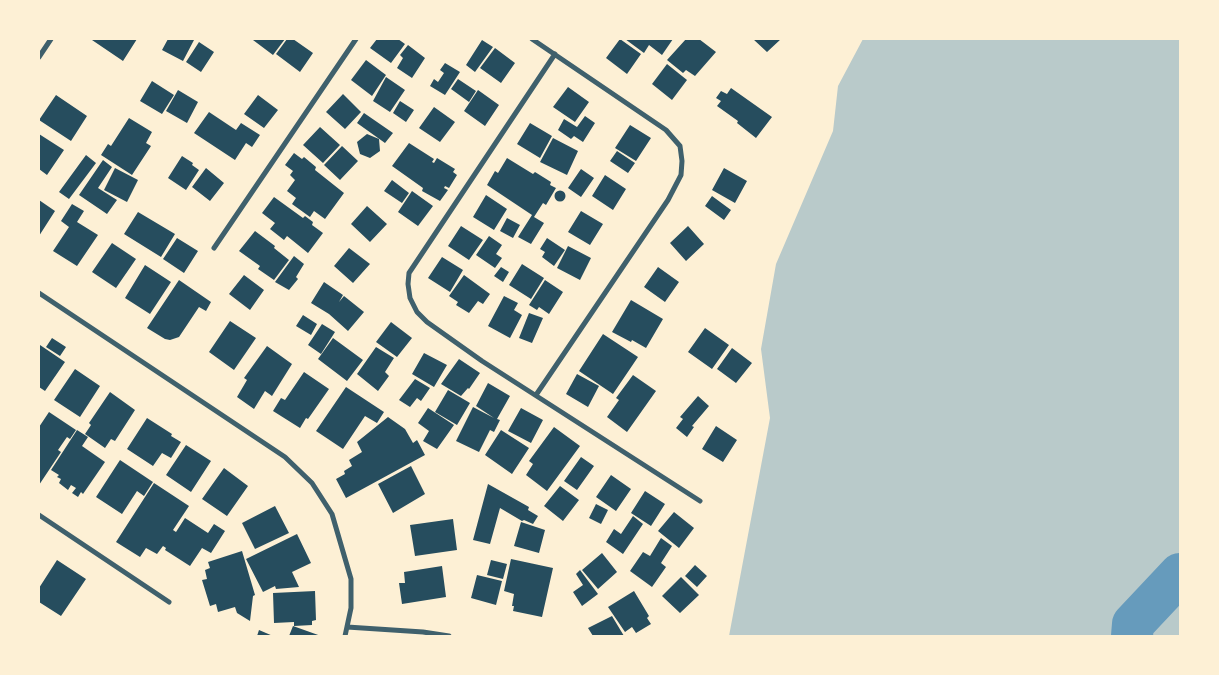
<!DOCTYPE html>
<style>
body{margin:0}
#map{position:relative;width:1219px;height:675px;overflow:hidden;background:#fdf0d5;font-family:"PT Sans Narrow",sans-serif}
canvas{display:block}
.frame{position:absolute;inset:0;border:40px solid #fdf0d5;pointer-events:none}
</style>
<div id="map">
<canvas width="1219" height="675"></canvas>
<div class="frame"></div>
</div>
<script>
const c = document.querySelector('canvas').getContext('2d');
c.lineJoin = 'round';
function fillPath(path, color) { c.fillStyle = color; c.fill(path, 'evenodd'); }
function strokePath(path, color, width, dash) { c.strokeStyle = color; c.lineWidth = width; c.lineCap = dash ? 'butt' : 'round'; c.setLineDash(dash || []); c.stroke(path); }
fillPath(new Path2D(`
 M863 39H1180V636H729L770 418 761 349 776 264 833 131 838 86Z`), '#b9caca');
strokePath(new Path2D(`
 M1132 636 1133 624 1180 574`), '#669bbc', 42);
fillPath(new Path2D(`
 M93 39H137L123 61 92 40Z
 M168 39H191L194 40 183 61 162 50Z
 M254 39H285L273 55 253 40Z
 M287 39H293L313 53 300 72 276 54Z
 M377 39H398L405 44 391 63 370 48Z
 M620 39 641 54 627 74 606 58Z
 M625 39H673L662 55 649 45 644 53Z
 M686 39H699L716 52 695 76 686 70 683 73 667 60Z
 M753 39H781L767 52Z
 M482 40 493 47 475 72 466 65Z
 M199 42 214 52 201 72 186 62Z
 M408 45 425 58 412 78 397 68 403 58 400 55Z
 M495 48 515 63 501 83 480 68Z
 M366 60 386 75 372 96 351 80Z
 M445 63 460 72 445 95 430 86 434 79 438 82 444 73 440 70Z
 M667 64 687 80 672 100 652 84Z
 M386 77 405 90 390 112 373 101Z
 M458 79 476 91 469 102 451 89Z
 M152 81 174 95 162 114 140 101Z
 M568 87 589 102 575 122 553 107Z
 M731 88 772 117 756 138 737 123 738 121 717 106 721 101 716 98 721 91 727 94Z
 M178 90 198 102 187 123 166 111Z
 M478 90 499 105 485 126 464 111Z
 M343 94 361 112 345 129 326 112Z
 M56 95 87 116 71 141 39 120Z
 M258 95 278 110 264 128 244 114Z
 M400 101 414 110 406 122 393 113Z
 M434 107 455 122 440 142 419 128Z
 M209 112 236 130 241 123 260 135 252 147 246 143 235 160 194 133Z
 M364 113 393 133 385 143 357 123Z
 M585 116 595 123 583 142 574 136 571 139 558 130 564 119 577 127Z
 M129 118 152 132 146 143 151 146 132 175 101 155 108 144 111 146Z
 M530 123 552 136 540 158 517 144Z
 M630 125 651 138 636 161 615 148Z
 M320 127 340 145 323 163 303 145Z
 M39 134 64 150 47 175 39 169Z
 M367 134 379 139 380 151 370 158 360 154 357 142Z
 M553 138 578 151 567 175 540 162Z
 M409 143 434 159 432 162 434 163 437 158 455 169 453 172 457 175 449 188 445 186 444 188 448 190 440 201 422 191 423 188 392 166Z
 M342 146 358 161 340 180 324 165Z
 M617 151 635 163 628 173 610 161Z
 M294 153 302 159 304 157 316 167 315 170 344 193 325 219 314 211 310 217 292 204 296 198 287 191 295 180 290 175 293 171 285 165Z
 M86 155 96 163 69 199 59 192Z
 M182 156 193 163 192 165 199 170 186 190 168 178Z
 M507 158 533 174 535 172 551 182 550 185 556 188 546 205 543 203 534 217 544 223 531 244 518 237 532 215 487 185 495 171 498 173Z
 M103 160 112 167 98 188 117 200 107 214 79 195Z
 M115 168 138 180 127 202 104 190Z
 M206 168 224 183 210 201 192 187Z
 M724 168 747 181 735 203 712 190Z
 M581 169 594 178 581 197 568 188Z
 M605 175 626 189 613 210 592 196Z
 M392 180 409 193 402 203 384 191Z
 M554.5 196a5.5 5.5 0 1 1 11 0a5.5 5.5 0 1 1-11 0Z
 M412 191 433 206 418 226 398 212Z
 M486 195 507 209 494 230 473 217Z
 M712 196 731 210 724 220 705 206Z
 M274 197 303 218 305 216 313 222 312 225 323 233 308 253 287 236 284 240 270 229 275 223 262 213Z
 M39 200 55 211 39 236Z
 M72 204 84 211 77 222 98 235 77 266 53 251 69 227 61 221Z
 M367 206 387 224 370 242 351 224Z
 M581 211 603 224 590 245 568 232Z
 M138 212 175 234 161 257 124 234Z
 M507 218 520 225 513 238 500 231Z
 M461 226 483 240 469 260 448 246Z
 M688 226 704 244 686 261 670 243Z
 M255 231 275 246 274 248 289 260 274 280 258 269 260 266 239 251Z
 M489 236 502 245 496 254 502 258 495 268 476 255Z
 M177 238 198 251 184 273 163 259Z
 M547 238 565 250 554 266 542 257 545 252 540 249Z
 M112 243 136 259 116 288 92 272Z
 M568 246 591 258 580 280 557 268Z
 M349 248 370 264 353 283 334 266Z
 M294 256 304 264 296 277 298 279 289 290 275 282Z
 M442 257 463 270 450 292 428 278Z
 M522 264 544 278 531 299 509 285Z
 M145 265 171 282 150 314 125 298Z
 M501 267 509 272 503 282 494 276Z
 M658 267 679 282 665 302 644 287Z
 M244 275 264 290 250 310 229 294Z
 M464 275 490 294 483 304 478 301 469 313 456 305 458 302 449 296Z
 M179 280 211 302 206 311 199 307 179 337 170 340 165 339 147 328Z
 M545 280 563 292 549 314 539 307 537 310 529 305Z
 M324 282 343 295 339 302 344 296 364 312 348 331 329 314 311 303Z
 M504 296 518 303 514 310 522 315 510 338 488 326Z
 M631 300 663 319 646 348 632 340 631 342 612 332Z
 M529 313 543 318 532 343 519 338Z
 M303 315 317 324 311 335 296 326Z
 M230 321 256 338 234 370 209 352Z
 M391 322 412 338 397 357 376 342Z
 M322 324 335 332 321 354 308 345Z
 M705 328 729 345 712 369 688 352Z
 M603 334 638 357 613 394 579 371Z
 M52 338 66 347 60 356 46 347Z
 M333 338 363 360 347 381 318 359Z
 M40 345 65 362 45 391 39 387V348Z
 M267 346 292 364 272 396 265 391 254 409 237 397 247 380 244 378Z
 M376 347 394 358 385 372 389 376 378 391 357 374Z
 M732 348 752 363 736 383 717 369Z
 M424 353 447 365 434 387 412 374Z
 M459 359 480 373 469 389 468 388 461 396 441 384Z
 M75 369 100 386 80 417 54 400Z
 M304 372 329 389 308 419 306 418 300 428 273 411 281 398 285 400Z
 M577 374 599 386 588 407 566 394Z
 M633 375 656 391 627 432 607 417 619 400 616 398Z
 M415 379 430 388 421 401 417 398 410 407 399 400Z
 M488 383 510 396 497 419 500 420 494 432 490 430 479 452 456 441 473 407 494 418 476 406Z
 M346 387 384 412 377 423 365 416 343 449 316 431Z
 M448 390 470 403 457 425 435 412Z
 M110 392 135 410 115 441 111 439 105 448 85 434 91 425 89 423Z
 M698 396 709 406 692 426 694 427 687 437 676 428 683 419 680 417Z
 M428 408 454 425 437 449 423 441 429 431 418 423Z
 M521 408 543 420 531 443 508 431Z
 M49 412 76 430 70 439 67 437 58 450 61 452 39 485V427Z
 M388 417 405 429 413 443 417 440 425 455 346 498 336 479 345 474 344 471 352 466 349 460 362 452 357 442Z
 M147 418 172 434 171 436 181 442 171 458 162 453 153 466 127 449Z
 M716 426 737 440 723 462 702 449Z
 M554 427 580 446 547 491 526 475 533 464 529 461Z
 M77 430 88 437 82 446 105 462 83 494 81 492 78 497 72 493 76 488 71 485 68 490 59 483 61 479 57 477 59 475 51 470Z
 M501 430 529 448 512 474 485 455Z
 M186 445 211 461 191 492 166 475Z
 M581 457 594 466 577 490 564 481Z
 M120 460 153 482 144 496 137 491 122 514 96 497Z
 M411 466 425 494 393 513 378 484Z
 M224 468 248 486 227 516 202 499Z
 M611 475 631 489 616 511 596 497Z
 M154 483 189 506 173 530 176 532 185 518 208 533 214 524 225 531 211 553 202 548 190 566 165 550 166 548 163 546 157 554 146 548 140 557 116 542Z
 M488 484 529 507 528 510 538 516 533 524 524 520 522 521 500 508 490 544 473 540Z
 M560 486 579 500 563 521 544 506Z
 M645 491 665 504 651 526 631 513Z
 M596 504 608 510 601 524 589 518Z
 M275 506 289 533 255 549 242 523Z
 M674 512 694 528 679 548 658 531Z
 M633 516 643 524 623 554 606 542 614 529 621 534Z
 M453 519 457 550 415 556 410 525Z
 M521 522 545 530 539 553 514 546Z
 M297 534 311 563 292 572 299 587 276 589 275 586 263 592 246 559Z
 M661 538 672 546 661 563 666 567 652 587 630 571 643 552 650 556Z
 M242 551 255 595 253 596 250 621 237 613 235 607 218 612 216 604 210 606 202 580 207 579 205 570 210 568 208 562Z
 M602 553 617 572 598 589 582 570Z
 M511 559 553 568 542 617 513 611 514 606H512L514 594 504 591Z
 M57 560 86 579 61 616 39 602V588Z
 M491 560 507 564 503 579 487 575Z
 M695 565 707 576 697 587 685 576Z
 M442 566 446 597 402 604 399 583H405L404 572Z
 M580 570 598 594 582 606 573 592 583 585 576 574Z
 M477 575 502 581 496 605 471 598Z
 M681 577 699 595 680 613 662 596Z
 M315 591 316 620 312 621V625L294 626V622L274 623 273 593Z
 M634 591 649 616 647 618 651 624 636 633 632 627 625 632 608 607Z
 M612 616 624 636H593L588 628Z
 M293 626 321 636H289Z
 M259 630 273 636H257Z`), '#264d5e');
strokePath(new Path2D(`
 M532 39 666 130 680 146 682 161 681 175 668 200 536 395
 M555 54 409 273 408 284 410 298 417 312 427 322 482 361 700 501
 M39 57 51 39
 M214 248 356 39
 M39 293 285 457 312 483 332 514 351 579V608L345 636
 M39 515 169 602
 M347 627 423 632 449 636`), '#3f606c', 5);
</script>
